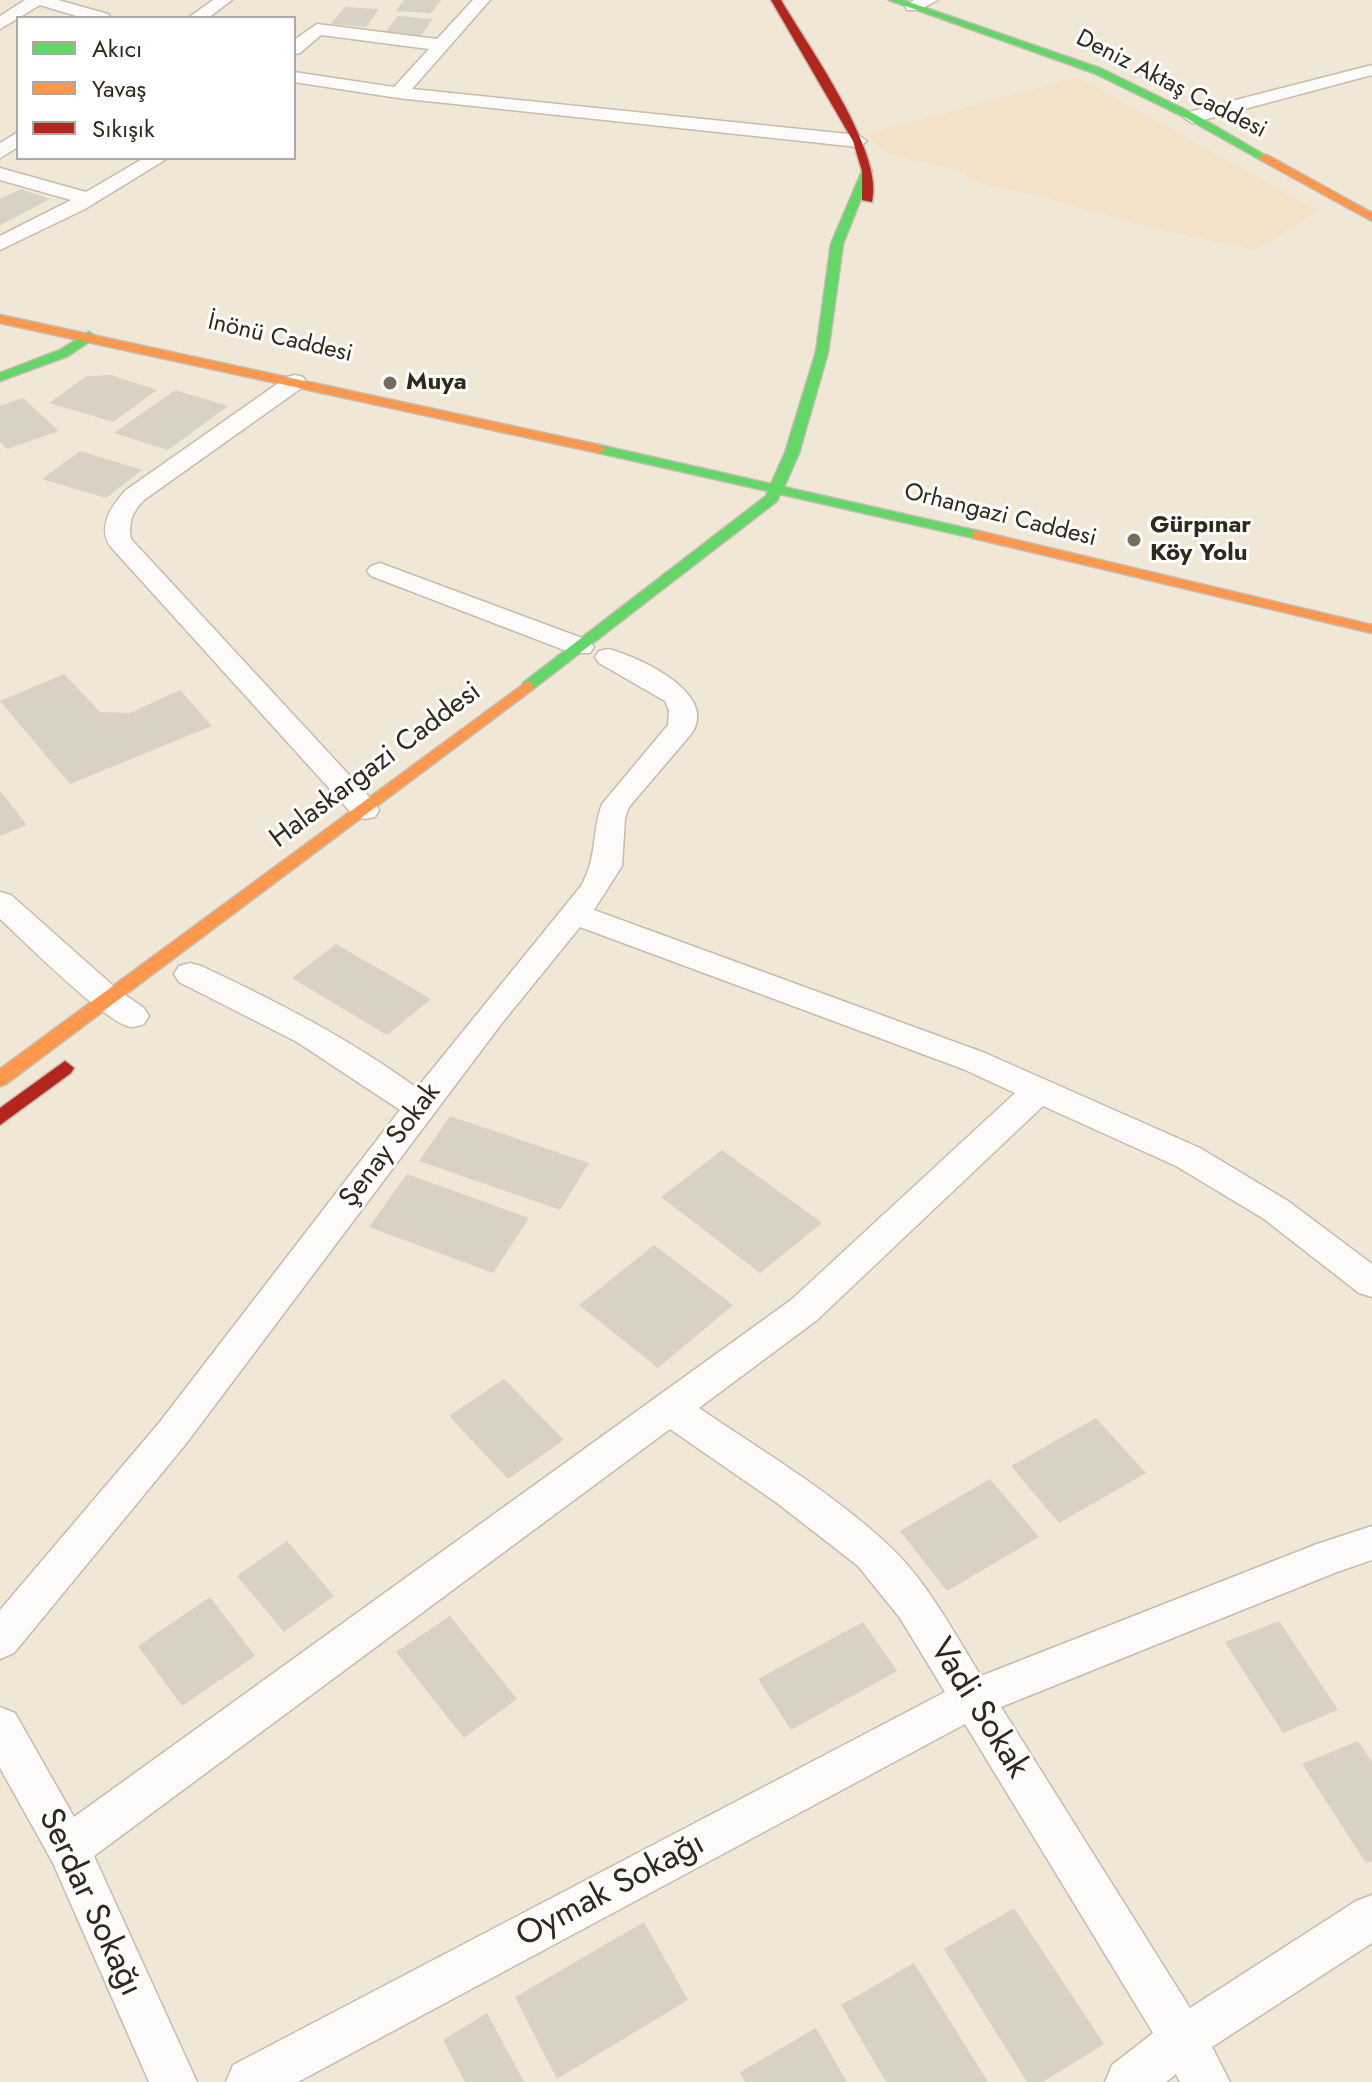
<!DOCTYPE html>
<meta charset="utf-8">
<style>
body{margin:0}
#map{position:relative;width:1372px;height:2082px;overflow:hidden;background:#f1e7d7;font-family:Jost,sans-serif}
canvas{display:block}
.legend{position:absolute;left:16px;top:16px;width:280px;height:144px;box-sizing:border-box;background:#fff;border:2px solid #aca9a5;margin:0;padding:10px 14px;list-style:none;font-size:24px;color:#30291e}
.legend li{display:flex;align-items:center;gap:16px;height:40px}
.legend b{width:40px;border:2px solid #aca9a5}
</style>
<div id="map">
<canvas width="1372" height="2082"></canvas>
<ul class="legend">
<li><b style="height:10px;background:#63d668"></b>Akıcı</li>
<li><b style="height:10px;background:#ff974d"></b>Yavaş</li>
<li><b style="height:10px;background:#b3261e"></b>Sıkışık</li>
</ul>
</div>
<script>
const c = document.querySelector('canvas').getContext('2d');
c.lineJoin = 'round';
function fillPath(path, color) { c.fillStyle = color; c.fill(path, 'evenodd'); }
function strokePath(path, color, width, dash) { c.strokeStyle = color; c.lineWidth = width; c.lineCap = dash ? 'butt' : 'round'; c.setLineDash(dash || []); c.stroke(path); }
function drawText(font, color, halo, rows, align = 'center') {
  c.font = font + ' Jost,sans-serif'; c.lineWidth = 6; c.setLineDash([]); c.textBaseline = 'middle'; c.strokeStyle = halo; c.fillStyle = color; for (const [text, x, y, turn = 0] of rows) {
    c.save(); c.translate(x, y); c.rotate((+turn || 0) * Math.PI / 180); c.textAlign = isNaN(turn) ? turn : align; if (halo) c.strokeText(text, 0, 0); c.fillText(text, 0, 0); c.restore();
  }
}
fillPath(new Path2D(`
 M1078 77 1318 211 1256 250 1151 228 1036 195 968 181 966 172 888 154 865 135Z`), '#f3e2c7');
fillPath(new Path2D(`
 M404 0H441L431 13 396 11Z
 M345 7 379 9 366 27 331 24Z
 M398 16 433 19 421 36 385 33Z
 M21 189 50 199 0 225V199Z
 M111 375 157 390 113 422 49 403 87 376Z
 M175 390 228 406 168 450 114 433Z
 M23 398 59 431 7 449 0 442V406Z
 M80 451 142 470 106 498 42 479Z
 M64 674 100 712 130 713 180 690 212 726 70 784 0 701Z
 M0 791 27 825 0 836Z
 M336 944 431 999 387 1035 292 978Z
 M450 1116 589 1163 560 1210 419 1161Z
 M722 1150 822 1223 760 1273 661 1197Z
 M407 1174 529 1218 493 1273 369 1227Z
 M654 1245 733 1305 658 1368 579 1305Z
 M504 1379 564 1440 508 1479 449 1416Z
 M1096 1418 1146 1473 1059 1523 1011 1466Z
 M990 1479 1039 1537 947 1591 900 1531Z
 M287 1541 334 1596 284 1632 237 1576Z
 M210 1597 255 1656 182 1706 138 1646Z
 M450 1616 517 1699 464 1738 396 1652Z
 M1279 1621 1338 1710 1283 1733 1225 1642Z
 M863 1622 897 1671 791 1730 758 1679Z
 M1358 1741 1372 1762V1861L1366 1863 1302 1764Z
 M1014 1908 1104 2044 1043 2082H1027L944 1949Z
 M644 1922 688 2000 557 2079 515 1997Z
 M914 1963 988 2082H886L841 2005Z
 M487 2013 524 2082H465L443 2040Z
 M816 2028 847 2082H745L740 2072Z`), '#dad1c5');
const street = new Path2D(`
 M25 0H58L108 14 111 18H83L40 5 0 29V16Z
 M213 0H232L208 18H188Z
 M473 0H490L412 89 858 135 867 141 858 147 398 98 294 82V72L394 87 429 49 321 35 300 53 294 54V40L317 24 437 39Z
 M914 0H938L919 10H907L905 6Z
 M1372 65V75L1192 123 1183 117 1185 113Z
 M18 132V147L0 158V143Z
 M144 158H168L85 209 0 250V236L71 200 0 180V168L86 192Z
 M295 375 303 377 306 382 303 387 144 500C132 512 128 523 131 539L375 803 379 810 375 817 365 819 355 817 110 546C97 526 112 505 126 490L287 377Z
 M380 563 590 641 594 647 590 653H572L371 576 367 571 371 566Z
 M608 649C637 656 719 693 692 733L629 807 625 818 622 866 594 910 985 1053 1200 1148 1288 1201 1372 1264V1297L1359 1293 1264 1219 1176 1166 1043 1106 817 1320 699 1408C761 1450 828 1490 884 1541 925 1577 952 1630 981 1676L1317 1544 1372 1526V1560L1337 1572 1001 1707 1190 2008 1356 1901 1372 1895V1943L1212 2047 1230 2082H1180L1176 2074 1166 2082H1105L1112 2065 1153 2033 965 1724 298 2082H226L233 2065 945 1692 900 1618 858 1566 777 1503 670 1429 94 1856 197 2082H149L53 1863 0 1768V1707L15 1713 74 1817 791 1300 1015 1093 963 1069 580 927 502 1023 185 1445 14 1653 0 1659V1610L159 1423 400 1110 297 1042 179 982 174 974 179 966 190 963 201 966C276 1001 350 1039 417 1088L581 886C598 856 591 834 602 804L668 725 669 710 665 701 599 663 595 657 599 651Z
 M0 892 11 895 118 990 144 1008 149 1016 144 1024C142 1025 134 1027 132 1027 108 1026 22 939 0 919Z`);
const fast = new Path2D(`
 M889 0H903L1102 69 1196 115 1268 157 1259 159 1188 119 1094 73Z
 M867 168 872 171 843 244 828 352 799 453 784 487 978 531 985 535 978 539 780 494 777 501 533 689H523V683L766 496 768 491 599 453 592 449 599 445 771 484 785 453 816 352 831 244 862 171Z
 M89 332 95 336 93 339 68 356 0 381V373L60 350Z`);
const slow = new Path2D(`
 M1259 155H1267L1372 213V221L1259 159Z
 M0 315 599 445 606 449 599 453 0 323Z
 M978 531 1372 625V633L973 538V532Z
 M528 681 533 683V689L6 1084 0 1086V1069Z`);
const jam = new Path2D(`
 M771 0H781C807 45 885 152 872 202L862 200V171L853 141Z
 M65 1061 74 1068 71 1073 0 1125V1108Z`);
strokePath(street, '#c3bcaf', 3);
strokePath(fast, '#c3bcaf', 3);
strokePath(slow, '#c3bcaf', 3);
strokePath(jam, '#c3bcaf', 3);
fillPath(street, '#fdfbf9');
fillPath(fast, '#63d668');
fillPath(slow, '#ff974d');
fillPath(jam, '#b3261e');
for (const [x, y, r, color] of [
 [390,383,8,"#746c5f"],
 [1134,540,8,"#746c5f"]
]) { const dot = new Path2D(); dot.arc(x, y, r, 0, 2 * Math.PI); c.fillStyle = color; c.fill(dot); strokePath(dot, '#fff', 3); }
drawText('24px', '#30291e', '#fff', [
 ["Deniz Aktaş Caddesi",1171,85,27],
 ["İnönü Caddesi",280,339,13],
 ["Orhangazi Caddesi",1000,516,14]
]);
drawText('bold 24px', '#30291e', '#fff', [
 ["Muya",406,383],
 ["Gürpınar",1150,526],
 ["Köy Yolu",1150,554]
], 'left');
drawText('28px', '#30291e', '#fff', [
 ["Halaskargazi Caddesi",376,766,-37],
 ["Şenay Sokak",391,1146,-53]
]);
drawText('34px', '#30291e', '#fff', [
 ["Vadi Sokak",978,1709,58],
 ["Oymak Sokağı",611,1891,-28],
 ["Serdar Sokağı",89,1903,65]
]);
</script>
